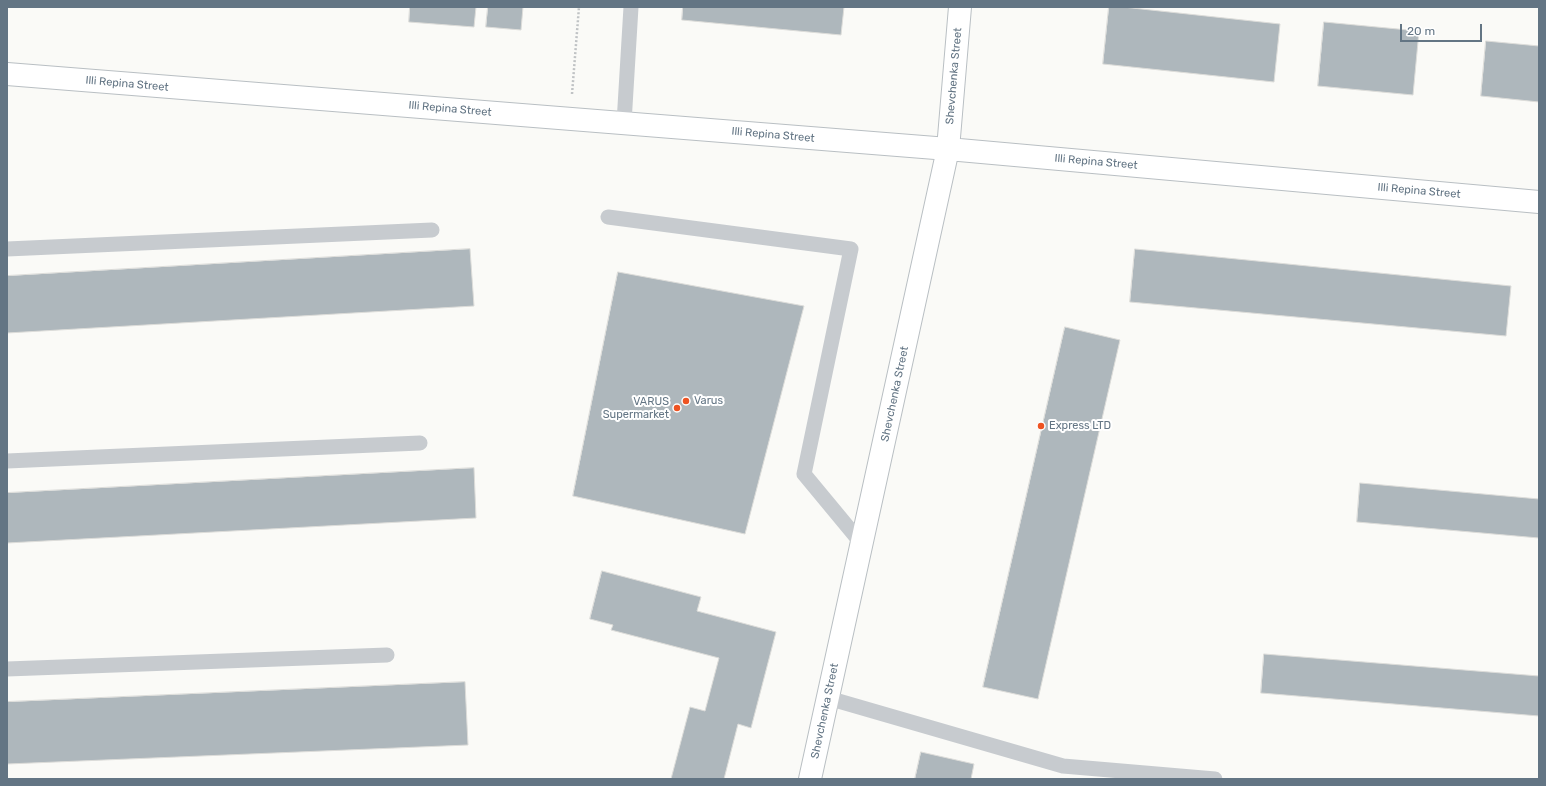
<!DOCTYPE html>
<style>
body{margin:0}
#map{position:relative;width:1546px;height:786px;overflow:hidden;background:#fafaf7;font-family:Rubik,sans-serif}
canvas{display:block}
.frame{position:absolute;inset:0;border:8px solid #637584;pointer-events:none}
.scale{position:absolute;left:1400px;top:24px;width:82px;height:18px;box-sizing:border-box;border:2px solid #637584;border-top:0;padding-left:5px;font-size:12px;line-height:14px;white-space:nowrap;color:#637584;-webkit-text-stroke:3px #fff;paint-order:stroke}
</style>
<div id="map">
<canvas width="1546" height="786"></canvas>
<div class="frame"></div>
<div class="scale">20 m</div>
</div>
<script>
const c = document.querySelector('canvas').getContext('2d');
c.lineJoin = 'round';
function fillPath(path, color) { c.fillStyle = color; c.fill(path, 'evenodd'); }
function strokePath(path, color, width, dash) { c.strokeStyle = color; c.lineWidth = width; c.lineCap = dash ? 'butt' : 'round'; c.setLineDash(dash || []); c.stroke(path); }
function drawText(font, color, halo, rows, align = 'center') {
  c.font = font + ' Rubik,sans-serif'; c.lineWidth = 4; c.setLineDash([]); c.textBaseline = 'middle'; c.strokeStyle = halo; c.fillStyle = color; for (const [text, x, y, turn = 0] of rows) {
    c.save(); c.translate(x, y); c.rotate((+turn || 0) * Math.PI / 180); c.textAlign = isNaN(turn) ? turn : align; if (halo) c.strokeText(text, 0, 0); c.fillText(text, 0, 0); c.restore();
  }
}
const building = new Path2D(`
 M410 7H476L474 27 409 22Z
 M488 7H523L521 30 486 27Z
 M683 7H844L841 35 682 20Z
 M1109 7H1123L1280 24 1274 82 1103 64Z
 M1324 22 1419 31 1413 95 1318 86Z
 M1486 41 1539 46V102L1481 96Z
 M470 249 474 306 7 333V276Z
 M1135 249 1511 286 1506 336 1130 302Z
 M618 272 804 306 745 534 573 496Z
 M1065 327 1120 340 1038 699 983 687Z
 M474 468 476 518 7 543V493Z
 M1360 483 1539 499V538L1357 522Z
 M602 571 701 597 697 611 776 632 751 728 738 724 724 779H671L690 707 705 711 719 658 611 630 613 625 590 619Z
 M1264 654 1539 676V716L1261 693Z
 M465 682 468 745 7 764V702Z
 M921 752 974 764 971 779H915Z`);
fillPath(building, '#aeb7bc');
strokePath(building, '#dcdcd9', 1);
const secondary = new Path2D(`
 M7 74 948 149 1539 202
 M810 779 948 149 960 7`);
strokePath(secondary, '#b9bfc3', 24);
strokePath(new Path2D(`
 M572 94 579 7`), '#c0c3c5', 2.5, [2, 2]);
strokePath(new Path2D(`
 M624 123 631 7
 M608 217 851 249 804 474 862 544
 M7 249 432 230
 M7 461 420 443
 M7 669 387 655
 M828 698 1063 766 1215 779`), '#c7cbcf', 15);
strokePath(secondary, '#fff', 22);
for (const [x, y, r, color] of [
 [686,401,4,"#ee5322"],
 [677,408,4,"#ee5322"],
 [1041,426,4,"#ee5322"]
]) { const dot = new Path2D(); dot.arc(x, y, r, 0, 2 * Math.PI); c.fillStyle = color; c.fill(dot); strokePath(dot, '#fff', 1.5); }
drawText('11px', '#637584', '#fff', [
 ["Shevchenka Street",954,76,-85],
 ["Illi Repina Street",127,84,5],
 ["Illi Repina Street",450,109,5],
 ["Illi Repina Street",773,135,5],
 ["Illi Repina Street",1096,162,5],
 ["Illi Repina Street",1419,191,5],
 ["Shevchenka Street",895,394,-78],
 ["Shevchenka Street",825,711,-78]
]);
drawText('11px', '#637584', '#fff', [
 ["Varus",694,401],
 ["VARUS",669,402,"right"],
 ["Supermarket",669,415,"right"],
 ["Express LTD",1049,426]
], 'left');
</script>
